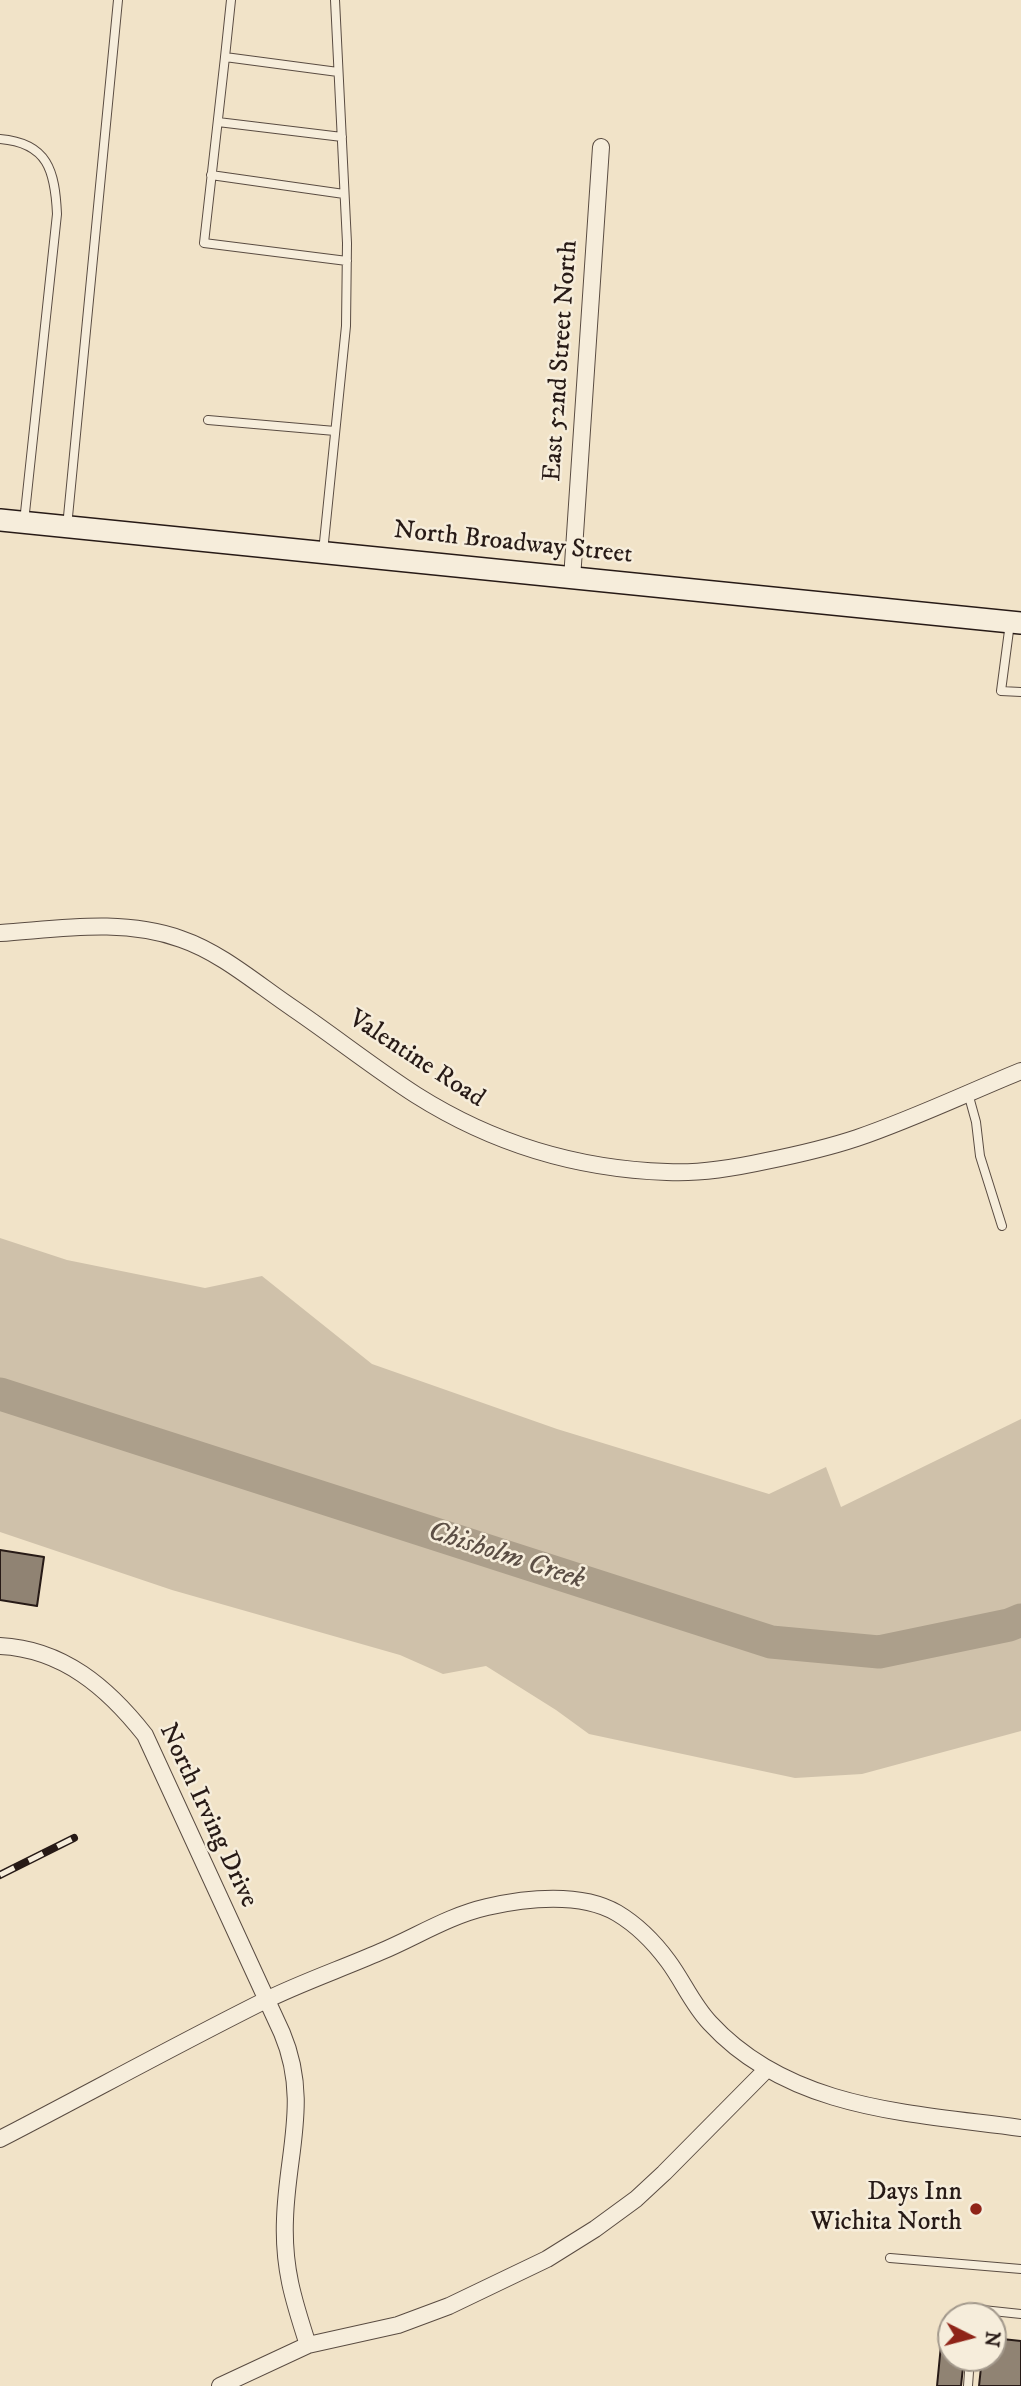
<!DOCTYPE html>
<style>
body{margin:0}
#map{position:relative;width:1021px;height:2386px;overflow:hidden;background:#f1e3c8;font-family:"IM FELL DW Pica",serif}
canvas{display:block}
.north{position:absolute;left:937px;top:2302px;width:70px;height:70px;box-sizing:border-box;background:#f6eddb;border:2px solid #a3998c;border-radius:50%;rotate:96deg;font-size:19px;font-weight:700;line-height:28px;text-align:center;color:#271a16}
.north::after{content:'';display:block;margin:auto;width:24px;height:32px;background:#8f2418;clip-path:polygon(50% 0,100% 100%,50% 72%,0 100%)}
</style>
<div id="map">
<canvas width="1021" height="2386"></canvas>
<div class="north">N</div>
</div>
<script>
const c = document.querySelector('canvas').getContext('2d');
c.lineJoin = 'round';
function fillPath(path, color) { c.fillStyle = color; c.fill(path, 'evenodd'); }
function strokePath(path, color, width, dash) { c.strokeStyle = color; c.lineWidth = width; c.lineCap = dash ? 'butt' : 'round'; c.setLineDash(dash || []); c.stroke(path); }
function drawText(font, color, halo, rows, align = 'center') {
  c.font = font + ' "IM FELL DW Pica",serif'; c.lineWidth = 5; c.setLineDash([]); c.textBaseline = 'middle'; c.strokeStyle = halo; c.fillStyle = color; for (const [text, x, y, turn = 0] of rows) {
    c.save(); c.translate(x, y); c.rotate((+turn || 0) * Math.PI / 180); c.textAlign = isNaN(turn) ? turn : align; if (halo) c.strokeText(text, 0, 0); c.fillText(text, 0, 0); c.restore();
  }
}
fillPath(new Path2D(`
 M0 1238 67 1260 205 1288 262 1276 372 1364 557 1429 769 1494 826 1467 841 1507 1021 1419V1731L862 1774 795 1778 589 1734 556 1710 486 1666 443 1674 400 1655 172 1590 0 1532Z`), '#cfc1aa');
strokePath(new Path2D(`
 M0 1394 771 1642 879 1652 1009 1625 1021 1620`), '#ac9f8b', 33);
const building = new Path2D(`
 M0 1550 44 1557 37 1606 0 1600Z
 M993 2338 1021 2341V2386H979L982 2358H993Z
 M941 2345 951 2346V2358H964L961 2386H937Z`);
fillPath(building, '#908373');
strokePath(building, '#271a16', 2);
const lane = new Path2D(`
 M225 57 231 0
 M338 72 225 57 204 243 347 261
 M218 122 342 137
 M0 139C48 143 55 171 57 214L24 522
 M211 175 344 194
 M208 420 335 431
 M67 527 118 0
 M323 552 346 326 347 243 335 0
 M1010 623 1001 691 1021 692
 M968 1093 976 1122 980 1156 1002 1226
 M890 2258 1021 2269
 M974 2316 983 2310 1021 2314
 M968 2386 970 2358`);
const street = new Path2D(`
 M572 579 601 147
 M0 933C60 929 122 918 181 939 222 953 258 985 294 1009 335 1037 374 1068 416 1095 492 1143 577 1169 667 1172 700 1174 734 1168 766 1161 796 1155 827 1148 857 1138 913 1119 967 1093 1021 1071
 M0 1646C63 1649 108 1688 145 1735L282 2033C310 2099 287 2152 285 2219 283 2267 293 2299 308 2345
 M0 2139C87 2094 174 2046 262 2002 300 1983 341 1969 380 1952 416 1937 448 1916 487 1907 526 1898 581 1892 617 1913 637 1925 654 1942 668 1961 683 1981 692 2004 710 2023 790 2110 911 2113 1021 2128
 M220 2386 308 2345 398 2325 449 2306 547 2259 595 2229 636 2199 664 2173 766 2070`);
const secondary = new Path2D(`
 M0 520 1021 623`);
strokePath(lane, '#5a4c42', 10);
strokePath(street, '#5a4c42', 18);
strokePath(secondary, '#271a16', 24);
strokePath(lane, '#f6eddb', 8);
strokePath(street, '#f6eddb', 16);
strokePath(secondary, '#f6eddb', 21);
const rail = new Path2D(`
 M0 1875 74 1838`);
strokePath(rail, '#271a16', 8);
strokePath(rail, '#f6eddb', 5, [16]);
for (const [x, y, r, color] of [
 [976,2209,7,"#8f2418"]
]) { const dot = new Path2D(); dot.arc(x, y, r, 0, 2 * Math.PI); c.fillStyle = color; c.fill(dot); strokePath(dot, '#f6eddb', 2.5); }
drawText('26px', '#271a16', '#f6eddb', [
 ["East 52nd Street North",562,361,-86],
 ["North Broadway Street",513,544,6],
 ["Valentine Road",416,1060,33],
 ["North Irving Drive",207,1816,65]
]);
drawText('26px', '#271a16', '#f6eddb', [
 ["Days Inn",962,2194],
 ["Wichita North",962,2224]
], 'right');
drawText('italic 28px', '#5c4f45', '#f6eddb', [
 ["Chisholm Creek",506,1557,18]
]);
</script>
